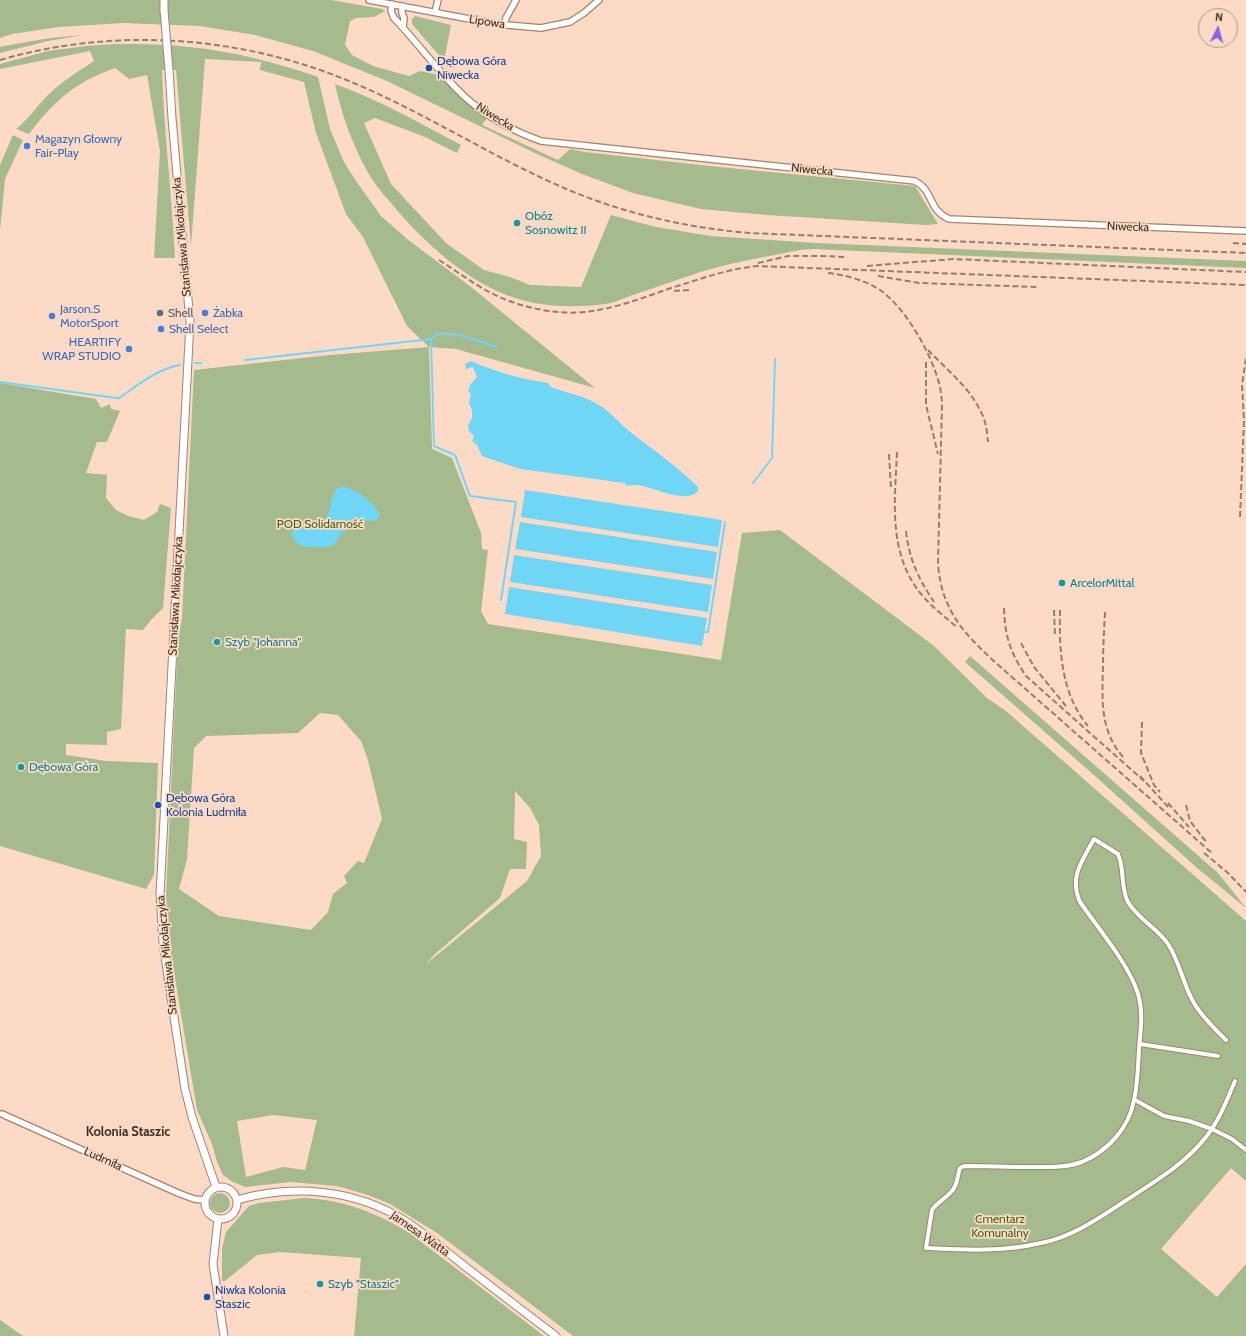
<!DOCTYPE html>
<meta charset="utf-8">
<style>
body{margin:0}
#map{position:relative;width:1246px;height:1336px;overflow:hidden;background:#fcdac5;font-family:Cabin,sans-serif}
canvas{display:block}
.north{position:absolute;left:1198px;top:8px;width:40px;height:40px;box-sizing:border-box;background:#fcdac5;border:1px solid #b09787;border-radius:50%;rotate:6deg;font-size:11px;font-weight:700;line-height:16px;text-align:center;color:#3f3229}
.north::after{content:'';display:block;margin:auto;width:14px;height:18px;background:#8365e1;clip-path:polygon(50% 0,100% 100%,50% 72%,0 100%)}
</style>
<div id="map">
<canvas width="1246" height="1336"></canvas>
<div class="north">N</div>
</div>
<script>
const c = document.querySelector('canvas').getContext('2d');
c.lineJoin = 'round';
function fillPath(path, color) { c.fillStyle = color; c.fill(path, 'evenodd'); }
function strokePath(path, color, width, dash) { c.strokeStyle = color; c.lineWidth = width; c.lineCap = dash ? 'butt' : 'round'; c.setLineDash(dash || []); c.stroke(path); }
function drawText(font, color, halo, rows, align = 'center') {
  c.font = font + ' Cabin,sans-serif'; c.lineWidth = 3.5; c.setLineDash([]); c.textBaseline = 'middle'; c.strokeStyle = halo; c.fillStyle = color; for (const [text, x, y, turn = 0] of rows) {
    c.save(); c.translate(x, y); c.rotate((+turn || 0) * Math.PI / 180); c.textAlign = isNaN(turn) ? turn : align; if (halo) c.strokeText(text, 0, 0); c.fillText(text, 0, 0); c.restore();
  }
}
fillPath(new Path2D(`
 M0 0H331L382 9 385 11 374 17 356 18 350 21 345 45 352 55 373 66 409 76 420 71 440 75 487 118 482 125 558 160 570 149 585 152 709 166 915 186 938 224 926 225 767 215 701 209 633 193 582 174 537 154 387 81 313 51 255 35 200 26 123 23 58 27 12 34 0 38Z
 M415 16 451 25 444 61 412 24V19Z
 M83 35 48 41 0 53V47L4 46 50 38Z
 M115 44C140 44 165 44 189 47 232 51 278 63 318 77L330 129 344 162 356 181 381 216 407 239 471 287 595 388 456 349 429 347 432 449 452 458 481 533 482 549 488 550 481 611 488 624 721 660 742 533 780 530 934 646 987 698 1006 711 1246 921V1181L1231 1168 1161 1249 1217 1297 1246 1264V1336H573L437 1233 390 1204 368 1195 337 1186 291 1182 245 1187 233 1182 223 1175 217 1162 212 1144 197 1110 167 930 166 896 178 641 182 618 194 370 330 355 429 347 407 326 363 237 346 214 316 133 304 82 260 70 261 62 205 59 191 246 176 70H162C164 133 172 195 175 258H154L160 151 147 75 129 79 115 68C74 83 55 100 29 134L16 129C28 120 36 107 46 97 60 83 77 72 94 61L90 51 0 69V64L48 51 86 46ZM320 713 338 715 361 741 368 760 382 819 364 863 358 861 344 876 347 883 333 894 328 912 311 930 219 916 179 889 187 859 194 748 206 736 298 733ZM515 791 530 808 539 825 541 856 527 881 426 964 435 954 500 898 510 869H526L527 842 514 839ZM273 1115 317 1120 305 1170 283 1167 246 1177 237 1121Z
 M335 84C379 100 420 123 461 145L457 153 425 137 375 118 364 123 391 184 446 243 484 270 510 277 530 285 581 287 611 215 656 227 711 236 816 243 1246 261V268L813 249 800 250C770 256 740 261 711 269 685 276 659 287 633 295 624 298 614 303 605 304 574 308 544 307 515 298 468 283 422 241 391 203 382 193 373 182 366 169 352 143 341 113 335 84Z
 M13 135 23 140 5 179 0 230V165Z
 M0 383 96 399 101 408 110 404 111 409 120 411 107 442H97L86 473 107 475 106 498 116 510 128 516 144 520 157 512 160 504 171 508 163 608 151 620 143 630 126 629 121 729 107 732V745L66 744V755L107 761 158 763 154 875 146 889 0 846Z
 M970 656 1218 873 1246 908 1196 867 1095 776 965 662Z
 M210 1203a10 10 0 1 1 20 0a10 10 0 1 1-20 0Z
 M304 1198C345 1200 377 1213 411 1234L544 1336H354L361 1258 280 1252 257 1255 225 1281H222V1249L226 1232 249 1206 259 1203Z
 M0 1320 23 1336H0Z`), '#a5ba8d');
fillPath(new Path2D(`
 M471 361C496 372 521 379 548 383L551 387C567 393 585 396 599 405 611 412 619 423 629 431 652 449 677 466 698 487V491C685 505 652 486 636 485 633 485 629 485 626 486L625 483 520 469 482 456 477 445 472 441 474 436 469 431 468 426 472 418V410L469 403 471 394 468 391 470 385 477 377 473 367 466 369 465 364Z
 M342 486C356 489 373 501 380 515L376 521 365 520 350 524C346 531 345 531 340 536 337 539 336 544 332 546 329 548 306 547 301 546 295 541 291 539 292 531 316 521 321 538 331 505L330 504 335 491Z
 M525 490 722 520 718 547 521 517Z
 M520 522 717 552 713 579 515 549Z
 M514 555 712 585 708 612 510 582Z
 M509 587 707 618 702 646 505 614Z`), '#70d6f6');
strokePath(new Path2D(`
 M431 339 434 446 455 455 470 496 516 502 501 600
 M245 360 431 339 438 333 460 335 497 347
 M195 363H201
 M0 382 116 398H119C138 385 157 369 180 365
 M753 483 772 458 775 359
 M705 632H708L725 522`), '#70d6f6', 2);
const pedestrian = new Path2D(`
 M1226 1040C1215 1029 1202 1017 1194 1003 1183 985 1180 962 1168 944 1157 928 1138 919 1128 902 1120 887 1125 869 1118 854L1094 839C1082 861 1069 877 1080 902 1098 928 1125 960 1136 988 1144 1008 1141 1028 1139 1048 1138 1065 1138 1083 1134 1100 1129 1128 1108 1151 1082 1162 1065 1168 1048 1167 1031 1167 1008 1167 986 1166 964 1166L960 1168C957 1176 958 1186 951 1192 945 1199 937 1202 932 1210L926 1248C966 1250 1002 1252 1041 1243 1072 1237 1099 1218 1125 1201 1154 1182 1184 1165 1206 1137 1219 1121 1227 1100 1235 1081
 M1140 1044 1218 1056
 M1135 1100 1164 1116 1189 1121 1212 1129 1232 1139 1246 1150`);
const minor = new Path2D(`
 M369 0 496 24 541 28 570 22 584 13 599 0
 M392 4 391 11 394 18C418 43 439 73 465 97 487 117 513 131 541 141L915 181C934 191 928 210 949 219L1246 231
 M402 6V13L404 18 403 27
 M435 12 438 0
 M504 25 506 18 516 0
 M2 1114 178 1193 194 1199 204 1200`);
const tertiary = new Path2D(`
 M164 0V10
 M169 70 172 118 190 322 160 895 163 942 170 991 185 1089 192 1117 216 1187
 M205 1203a16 16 0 1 1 32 0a16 16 0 1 1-32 0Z
 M237 1200C293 1184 354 1189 404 1220 424 1233 443 1249 462 1264 493 1288 524 1312 556 1336
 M218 1219 213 1264 224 1336`);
strokePath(pedestrian, '#a1836f', 6);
strokePath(minor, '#a1836f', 8);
strokePath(tertiary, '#a1836f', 9);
strokePath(pedestrian, '#fff', 4);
strokePath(minor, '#fff', 5.5);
strokePath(tertiary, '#fff', 7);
strokePath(new Path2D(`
 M0 60C117 26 245 36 356 84 431 116 500 162 576 193 631 215 690 228 749 233L1246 253
 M1233 243 1246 244
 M439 260C453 269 467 279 482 288 512 306 557 317 592 311 620 307 645 297 671 288 701 279 726 269 758 266L1246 285
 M758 263 788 256H822L847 257
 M867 266 953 259 1246 272
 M828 273C845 275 865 280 880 290 906 308 933 356 940 387 941 393 942 399 942 405L938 563C941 609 963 633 996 663L1213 854
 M878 276 919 283 1038 287
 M674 291 689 290
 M928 350C946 369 970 388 981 412 986 421 987 432 988 442
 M926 362V405L938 454
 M897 452C895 499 888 550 918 590 929 605 944 616 958 628
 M889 454 891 489
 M1240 517 1244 421 1242 385 1246 358
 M906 531C909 559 918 578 934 602
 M1004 608C1005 637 1010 652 1026 676L1144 781
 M1054 610 1055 636
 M1060 610C1059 650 1061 694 1088 726
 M1105 612C1104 631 1103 649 1103 667 1102 700 1100 731 1123 757
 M1021 643 1034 667 1066 706
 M1142 722 1141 753 1154 785 1160 792
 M1140 776 1170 809
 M1168 803 1189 827
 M1186 805 1190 821 1207 843
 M1204 853 1228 873 1246 892`), '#947e6f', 2, [6, 3]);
const tertiaryBridge = new Path2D(`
 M164 10 169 70`);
strokePath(tertiaryBridge, '#a1836f', 9, []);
strokePath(tertiaryBridge, '#fff', 7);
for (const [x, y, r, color] of [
 [429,68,4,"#1a4fb4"],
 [27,146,4,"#3f7fe0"],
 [517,223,4,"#0f9aa8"],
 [160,313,4,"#5c6f8a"],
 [205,313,4,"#3f7fe0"],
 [52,316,4,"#3f7fe0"],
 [161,329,4,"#3f7fe0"],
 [129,349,4,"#3f7fe0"],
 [1062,583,4,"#0f9aa8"],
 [217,642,4,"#0f9aa8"],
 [21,767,4,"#0f9aa8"],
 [158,805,4,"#1a4fb4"],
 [320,1284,4,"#0f9aa8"],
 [207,1297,4,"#1a4fb4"]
]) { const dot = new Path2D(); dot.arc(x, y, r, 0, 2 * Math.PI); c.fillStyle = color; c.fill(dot); strokePath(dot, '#fcdac5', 1.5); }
drawText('12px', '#3f3229', '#fcdac5', [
 ["Lipowa",487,22,9],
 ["Niwecka",495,117,32],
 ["Niwecka",812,170,6],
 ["Niwecka",1128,227,2],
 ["Stanisława Mikołajczyka",182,237,-95],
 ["Stanisława Mikołajczyka",176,596,-87],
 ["Stanisława Mikołajczyka",167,955,-96],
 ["Ludmiła",103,1159,24],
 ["Jamesa Watta",420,1234,35]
]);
drawText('12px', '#164399', '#fcdac5', [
 ["Dębowa Góra",437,61],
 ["Niwecka",437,75],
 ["Dębowa Góra",166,798],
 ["Kolonia Ludmiła",166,812],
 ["Niwka Kolonia",215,1290],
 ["Staszic",215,1304]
], 'left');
drawText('12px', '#366cbe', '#fcdac5', [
 ["Magazyn Głowny",35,139],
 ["Fair-Play",35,153],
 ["Jarson.S",60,309],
 ["MotorSport",60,323],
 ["Żabka",213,313],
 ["Shell Select",169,329],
 ["HEARTIFY",121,342,"right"],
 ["WRAP STUDIO",121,356,"right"]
], 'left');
drawText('12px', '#0d838f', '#fcdac5', [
 ["Obóz",525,216],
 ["Sosnowitz II",525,230],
 ["ArcelorMittal",1070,583],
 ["Szyb \"Johanna\"",225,642],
 ["Dębowa Góra",29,767],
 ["Szyb \"Staszic\"",328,1284]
], 'left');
drawText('12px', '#4e5e75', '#fcdac5', [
 ["Shell",168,313]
], 'left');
drawText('12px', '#456113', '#fcdac5', [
 ["POD Solidarność",320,524],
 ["Cmentarz",1000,1219],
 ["Komunalny",1000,1233]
]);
drawText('bold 13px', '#3f3229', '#fcdac5', [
 ["Kolonia Staszic",128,1132]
]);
</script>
